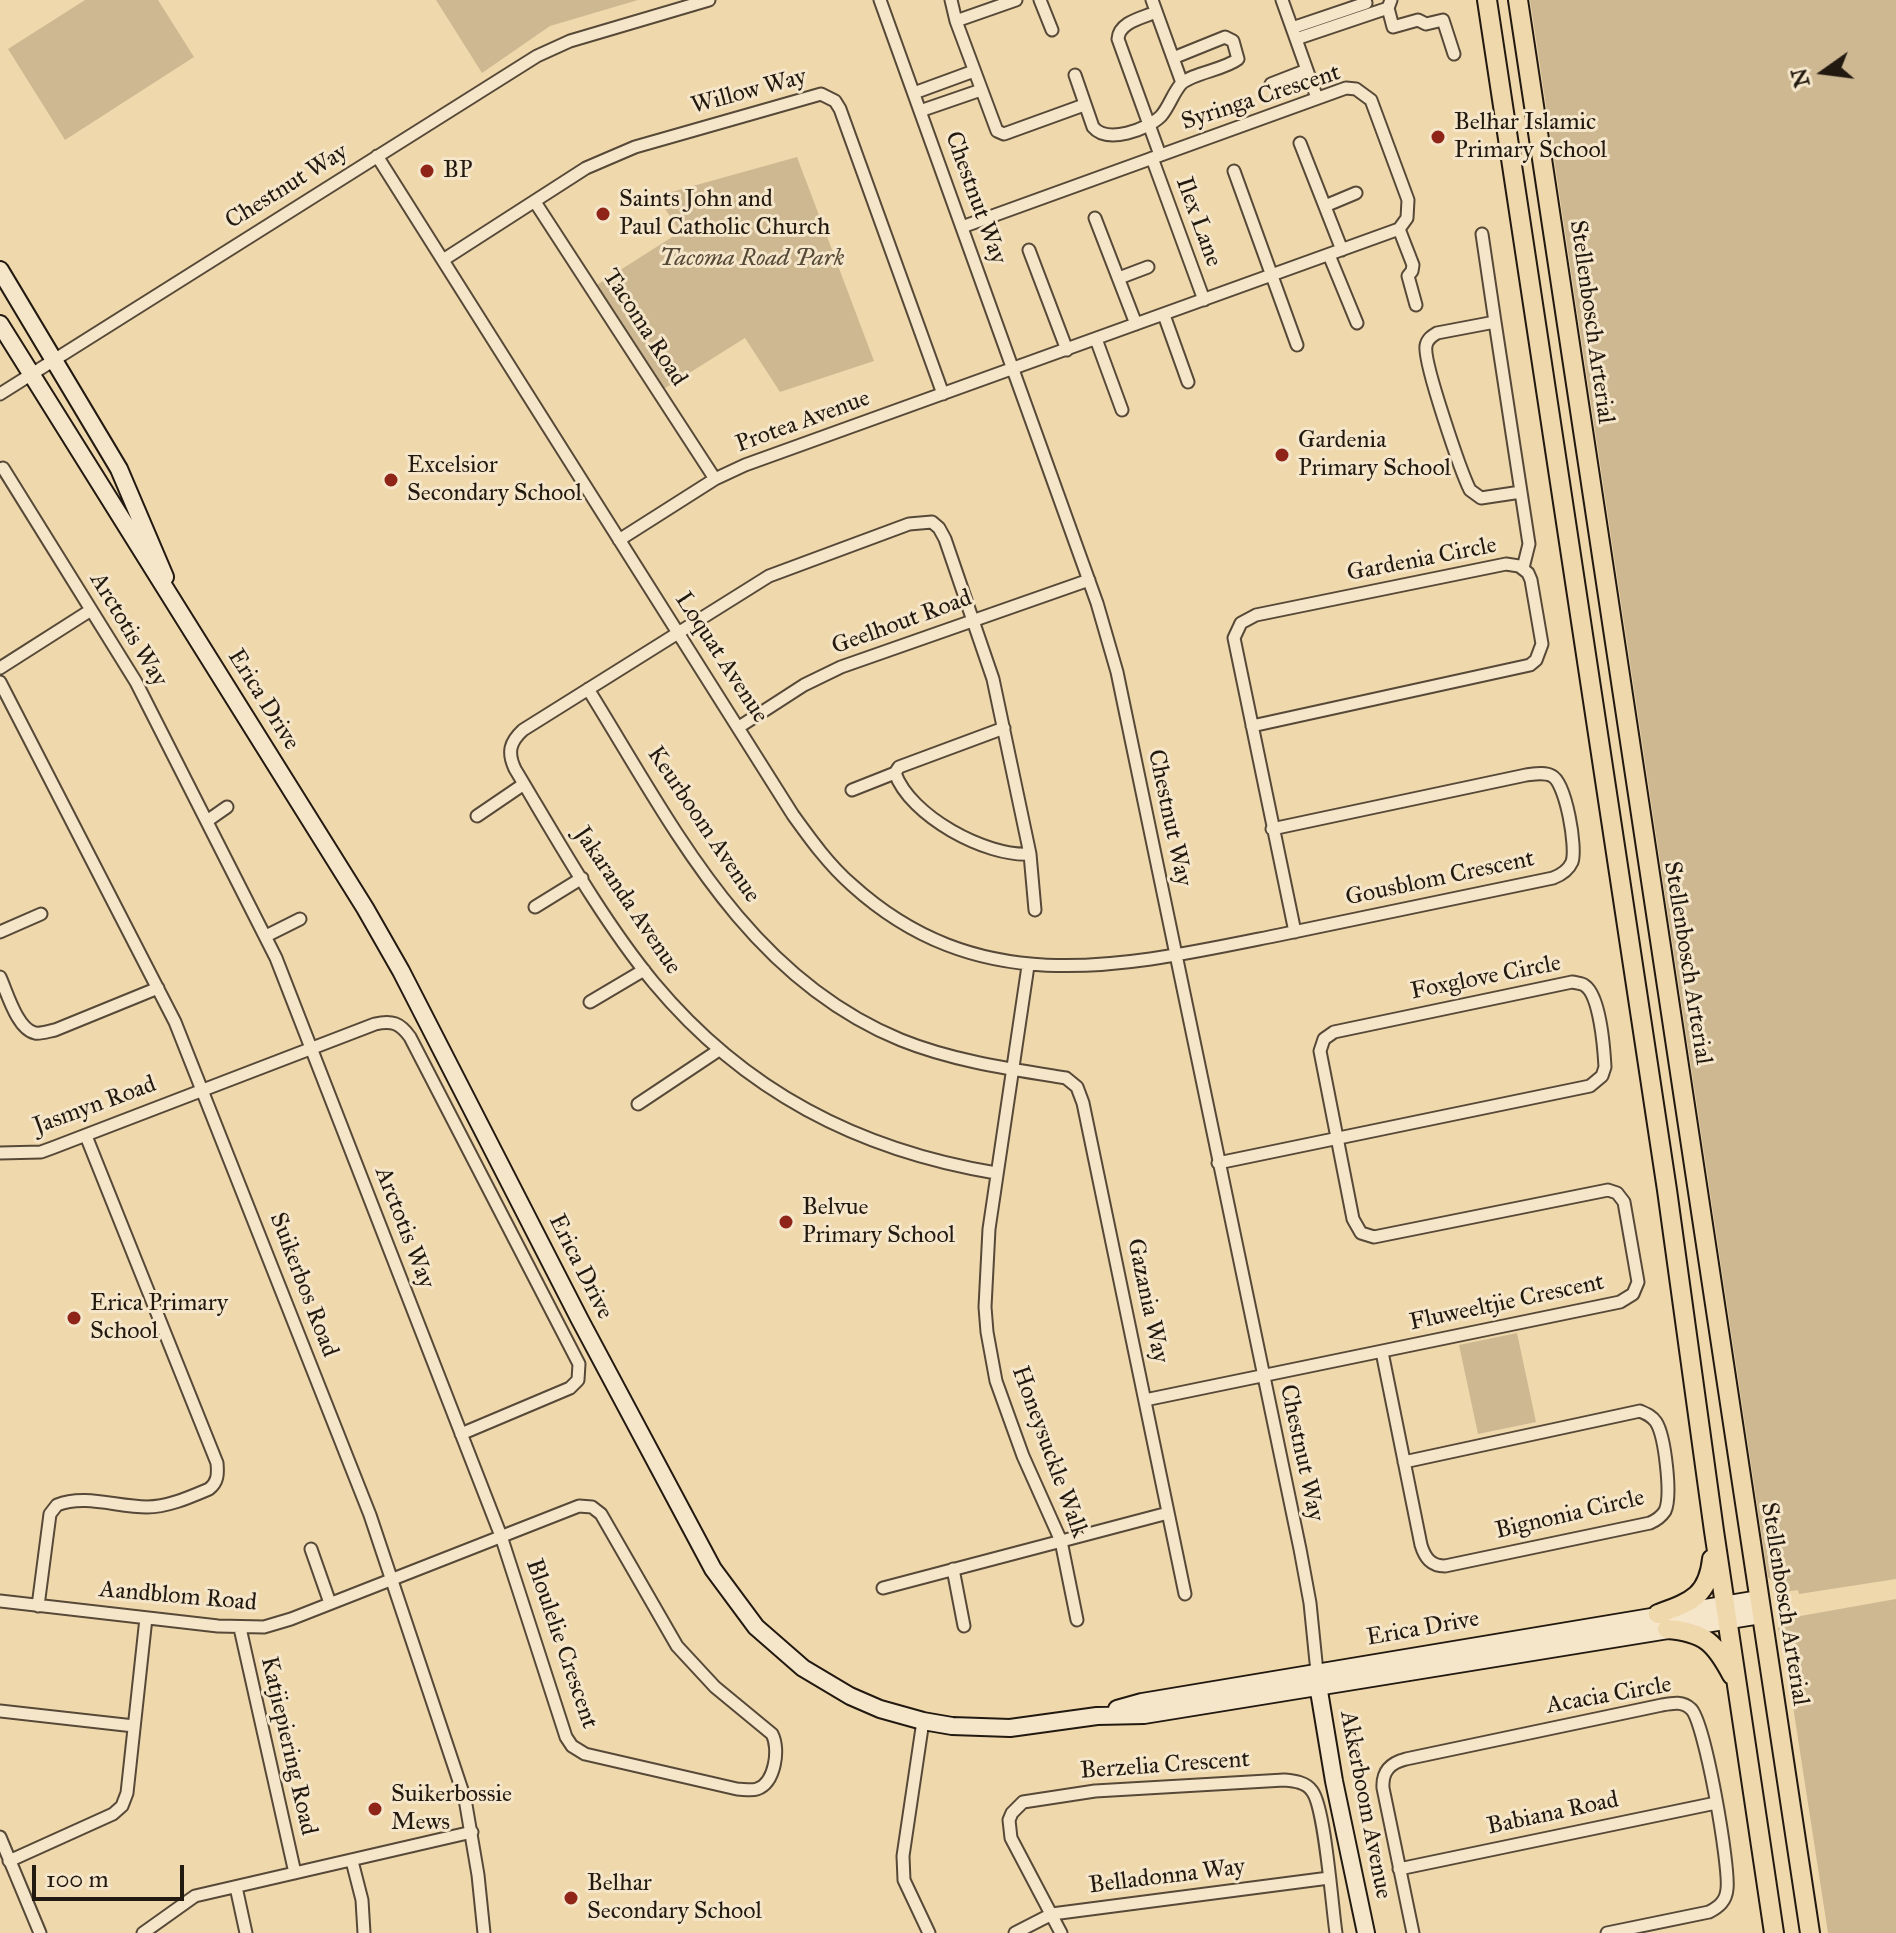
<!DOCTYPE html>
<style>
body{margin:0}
#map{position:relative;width:1896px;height:1933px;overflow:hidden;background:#f0d8ad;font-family:"IM FELL Great Primer",serif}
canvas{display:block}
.north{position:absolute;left:1784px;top:32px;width:80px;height:80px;-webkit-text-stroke:6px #f5e6ca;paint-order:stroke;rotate:256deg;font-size:22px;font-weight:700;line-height:32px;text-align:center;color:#221910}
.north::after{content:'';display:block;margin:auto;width:28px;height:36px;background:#221910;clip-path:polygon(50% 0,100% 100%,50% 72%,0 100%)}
.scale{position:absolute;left:32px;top:1865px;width:152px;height:36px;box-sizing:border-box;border:4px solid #221910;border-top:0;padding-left:10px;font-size:24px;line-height:28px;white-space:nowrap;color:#221910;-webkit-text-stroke:6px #f5e6ca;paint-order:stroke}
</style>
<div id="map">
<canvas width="1896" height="1933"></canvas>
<div class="north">N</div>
<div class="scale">100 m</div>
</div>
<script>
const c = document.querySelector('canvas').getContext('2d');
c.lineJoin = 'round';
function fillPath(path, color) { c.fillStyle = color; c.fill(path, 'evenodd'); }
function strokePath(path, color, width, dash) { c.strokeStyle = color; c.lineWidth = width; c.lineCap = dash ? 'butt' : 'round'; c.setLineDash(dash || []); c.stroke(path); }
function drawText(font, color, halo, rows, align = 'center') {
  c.font = font + ' "IM FELL Great Primer",serif'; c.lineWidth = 6; c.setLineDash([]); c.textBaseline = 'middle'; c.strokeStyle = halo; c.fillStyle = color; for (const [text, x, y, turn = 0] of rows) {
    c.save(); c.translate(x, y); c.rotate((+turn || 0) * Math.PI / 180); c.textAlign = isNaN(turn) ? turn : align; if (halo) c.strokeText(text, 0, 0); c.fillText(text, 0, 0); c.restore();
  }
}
fillPath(new Path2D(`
 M85 0H158L194 57 65 140 8 49Z
 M436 0H638L550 26 482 73Z
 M1530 0H1896V1579L1799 1594 1798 1590 1784 1592 1768 1577Z
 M797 157 874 361 780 392 745 338 659 392 592 288 680 232 657 196Z
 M1517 1333 1536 1422 1478 1434 1459 1345Z
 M1896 1599V1933H1828L1786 1661 1778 1629 1781 1623 1789 1618Z`), '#cdb892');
const street = new Path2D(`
 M880 0 1097 603 1117 672 1300 1549 1310 1603 1317 1672
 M951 0 956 21 997 131 1004 134 1084 105
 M1040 0 1052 30
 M1152 0 1182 83
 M1282 0 1317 98
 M1388 8 1393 27 1418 20 1426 24 1443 20 1454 54
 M1156 12C1142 18 1119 22 1118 39L1160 155
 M956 21 1016 0
 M1292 28 1366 3
 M1296 39 1388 8 1391 0
 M1075 75 1093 127C1107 144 1147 130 1161 116 1169 107 1173 93 1181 84 1192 73 1224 70 1238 59L1233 41 1225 37 1173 58
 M1271 84 1307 70
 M914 93 974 71
 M920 111 981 90
 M1300 143 1342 250
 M377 156 793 815C811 840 829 865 852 885 981 1002 1125 966 1279 935 1370 916 1461 897 1553 878 1561 875 1568 871 1572 862 1577 848 1566 783 1552 776 1545 772 1535 774 1526 775L1272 829
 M1152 158 1204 300
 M1234 171 1297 345
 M535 202 715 479
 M1325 206 1356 193
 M1095 218 1136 324
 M1399 229 1413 265 1412 271 1408 276 1416 305
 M1482 234 1495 322 1437 333C1432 336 1427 339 1426 346 1423 362 1461 472 1470 490L1481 498 1521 492 1529 544 1523 568
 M1029 250 1067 350
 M1329 255 1357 323
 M443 260 586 168 635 147 821 94 835 101 840 109 943 394
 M1119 278 1148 267
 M1164 315 1188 382
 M1495 322 1521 492
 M1096 339 1122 410
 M0 394 537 56 570 41 709 0
 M619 540 715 479 745 465 1399 229 1407 218 1408 200 1371 100 1356 89 1346 88 962 227
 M0 668 91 610
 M0 682 175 1022 370 1515 465 1799 478 1875 484 1933
 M588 689C672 824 745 976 901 1040 953 1061 1010 1069 1066 1078L1077 1087 1083 1103 1185 1594
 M1252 726 1530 665 1536 660 1542 644 1531 580 1528 573 1519 566 1506 564 1256 615 1241 623 1234 638 1295 932
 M739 727 804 685 841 667 1089 580
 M895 773C910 816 986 857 1030 854
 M852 790 895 773 899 767 1004 728
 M477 816 524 784
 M207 821 227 807
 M535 907 582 878
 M0 932 41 914
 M266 936 300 919
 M1028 966 989 1229 985 1307 987 1332 996 1381 1023 1456 1061 1541 1077 1620
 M0 977C7 992 17 1029 35 1033 41 1034 49 1031 55 1030L158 988
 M590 1002 644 970
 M638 1104 719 1050
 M0 1153 41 1152 52 1148 375 1024C392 1020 400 1023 410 1037L579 1364 578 1380 570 1388 461 1434
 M996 1173C858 1150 744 1091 654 983 602 920 557 839 515 769 507 752 510 742 523 730L769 576 909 524 932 522 939 528 945 539 993 679 1030 854 1035 910
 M1382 1352 1421 1545C1425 1558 1431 1566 1445 1566L1650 1523C1657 1520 1661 1517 1665 1511 1672 1496 1665 1436 1656 1422 1652 1416 1647 1414 1640 1411L1404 1462
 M1145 1400 1620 1302 1633 1294 1638 1282 1624 1202 1617 1193 1608 1190 1374 1237 1361 1233 1353 1219 1320 1051 1324 1039 1334 1032 1572 982C1572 982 1584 984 1584 985 1600 994 1604 1049 1605 1067L1602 1076 1590 1086 1218 1163
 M311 1549 330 1603
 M953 1569 964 1626
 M883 1588 1168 1513
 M0 1601 218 1626 264 1627 291 1619 579 1506 592 1507 601 1514 677 1646 715 1687 772 1734C780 1749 775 1783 757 1789 751 1791 743 1789 737 1789L585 1754 572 1746 566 1737 501 1536 276 958 136 682 3 468
 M38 1606 50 1514 57 1505C85 1494 117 1507 147 1507 168 1507 190 1497 209 1489 218 1482 218 1474 217 1463L86 1136
 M240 1628 295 1873
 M0 1711 134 1726
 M923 1721 903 1856 904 1880 929 1933
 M0 1837 40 1933
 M9 1861 113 1814 122 1806 127 1793 146 1618
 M352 1861 362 1900 364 1933
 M1399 1869 1716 1803
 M236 1887 246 1933
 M143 1933 195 1896 472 1832
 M1015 1933 1052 1914 1329 1878
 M1061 1933 1011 1838 1009 1820 1012 1813 1023 1802 1095 1791 1284 1780C1294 1781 1306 1782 1312 1791 1325 1807 1332 1907 1336 1933
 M1413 1933 1383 1788C1382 1771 1390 1763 1406 1759L1662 1705C1673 1703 1683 1701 1691 1709 1705 1722 1730 1867 1727 1889 1726 1901 1719 1907 1709 1912L1607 1933`);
const secondary = new Path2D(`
 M0 270 119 469 165 577
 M0 324 365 908 401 971 580 1320 713 1569 756 1627 803 1668 850 1696 880 1709 923 1721 952 1726 1010 1728 1097 1716 1144 1715 1761 1615
 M1317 1679 1334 1781 1366 1933
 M1117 1709 1142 1702 1759 1599`);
const primary = new Path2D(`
 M1487 0 1667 1190 1714 1531 1774 1933
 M1518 0 1810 1933
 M1658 1614C1690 1602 1708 1597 1712 1559
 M1667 1629C1705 1632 1715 1643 1732 1675`);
strokePath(street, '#564937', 15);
strokePath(secondary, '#221910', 20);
strokePath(primary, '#221910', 22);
strokePath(street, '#f5e6ca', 11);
strokePath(secondary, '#f5e6ca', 16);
strokePath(primary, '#f0d8ad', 18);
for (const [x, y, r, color] of [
 [1438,137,8,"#8f2418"],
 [427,171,8,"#8f2418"],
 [603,214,8,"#8f2418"],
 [1282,455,8,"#8f2418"],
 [391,480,8,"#8f2418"],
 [786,1222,8,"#8f2418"],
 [74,1318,8,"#8f2418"],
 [375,1809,8,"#8f2418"],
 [571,1898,8,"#8f2418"]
]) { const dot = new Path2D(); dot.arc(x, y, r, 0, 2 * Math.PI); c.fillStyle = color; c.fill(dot); strokePath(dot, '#f5e6ca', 3); }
drawText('24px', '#221910', '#f5e6ca', [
 ["Willow Way",749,92,-15],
 ["Syringa Crescent",1261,98,-18],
 ["Chestnut Way",287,187,-32],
 ["Chestnut Way",975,198,70],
 ["Ilex Lane",1198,222,70],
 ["Stellenbosch Arterial",1591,322,82],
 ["Tacoma Road",644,328,57],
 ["Protea Avenue",803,422,-20],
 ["Gardenia Circle",1422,560,-11],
 ["Geelhout Road",902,623,-20],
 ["Arctotis Way",128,630,59],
 ["Loquat Avenue",721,658,57],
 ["Erica Drive",263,700,58],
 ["Chestnut Way",1169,818,78],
 ["Keurboom Avenue",703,825,56],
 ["Gousblom Crescent",1440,879,-12],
 ["Jakaranda Avenue",627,901,56],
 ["Stellenbosch Arterial",1687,963,81],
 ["Foxglove Circle",1486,978,-11],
 ["Jasmyn Road",95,1106,-20],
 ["Arctotis Way",404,1228,69],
 ["Erica Drive",580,1267,63],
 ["Suikerbos Road",303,1285,69],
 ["Gazania Way",1147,1301,78],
 ["Fluweeltjie Crescent",1507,1303,-12],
 ["Honeysuckle Walk",1049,1452,70],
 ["Chestnut Way",1301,1453,78],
 ["Bignonia Circle",1570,1515,-13],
 ["Aandblom Road",178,1597,5],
 ["Stellenbosch Arterial",1784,1604,81],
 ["Erica Drive",1423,1629,-10],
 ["Bloulelie Crescent",561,1644,71],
 ["Acacia Circle",1609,1696,-10],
 ["Katjiepiering Road",288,1746,77],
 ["Berzelia Crescent",1165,1766,-4],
 ["Akkerboom Avenue",1365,1805,79],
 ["Babiana Road",1553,1814,-12],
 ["Belladonna Way",1167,1877,-7]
]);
drawText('24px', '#221910', '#f5e6ca', [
 ["Belhar Islamic",1454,123],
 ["Primary School",1454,151],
 ["BP",443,171],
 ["Saints John and",619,200],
 ["Paul Catholic Church",619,228],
 ["Gardenia",1298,441],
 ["Primary School",1298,469],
 ["Excelsior",407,466],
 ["Secondary School",407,494],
 ["Belvue",802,1208],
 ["Primary School",802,1236],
 ["Erica Primary",90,1304],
 ["School",90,1332],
 ["Suikerbossie",391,1795],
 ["Mews",391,1823],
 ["Belhar",587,1884],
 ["Secondary School",587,1912]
], 'left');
drawText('italic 24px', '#554937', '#f5e6ca', [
 ["Tacoma Road Park",752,259]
]);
</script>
